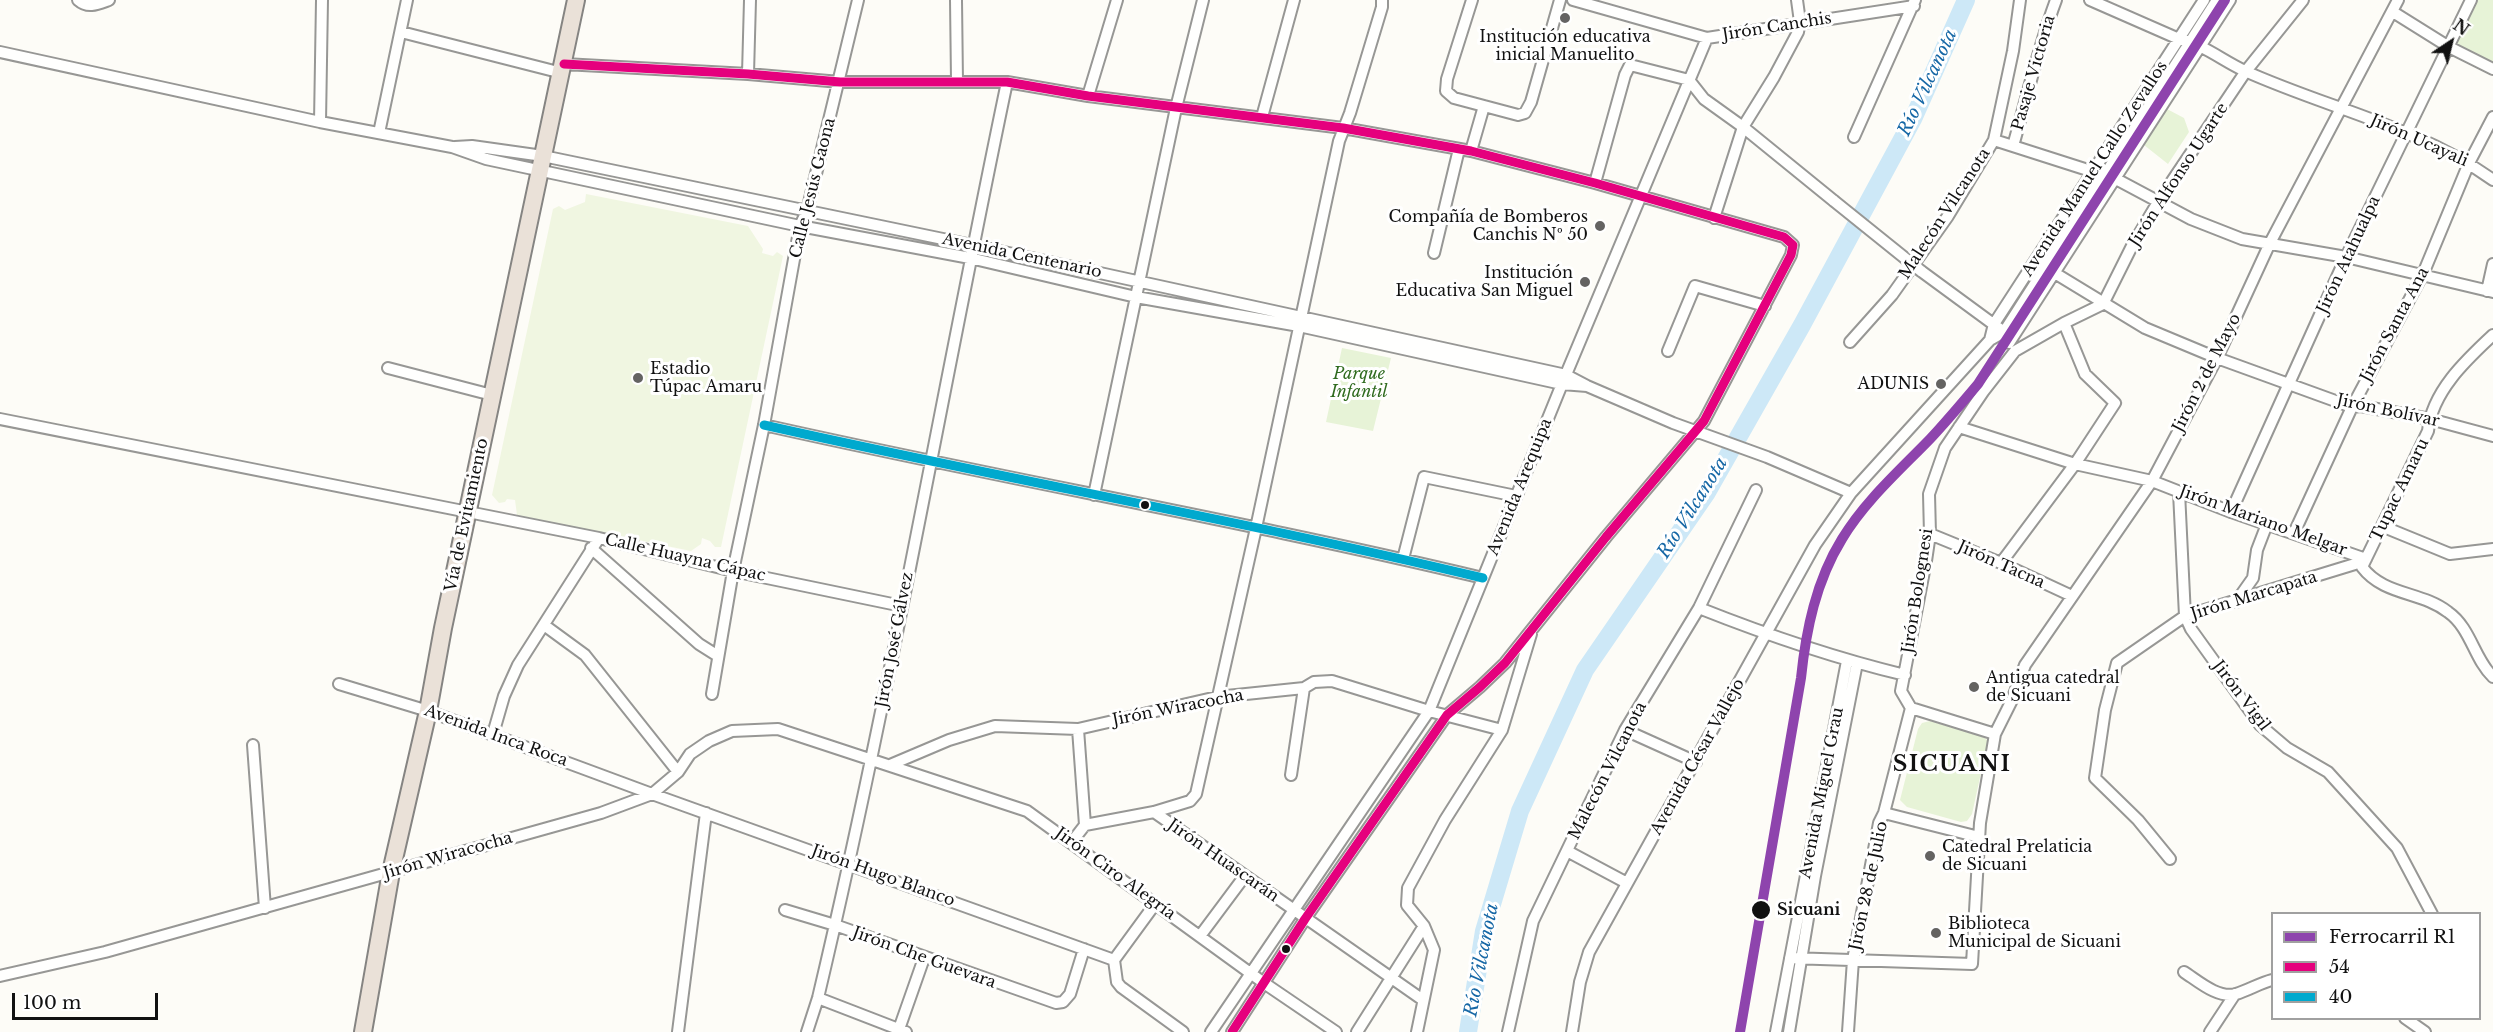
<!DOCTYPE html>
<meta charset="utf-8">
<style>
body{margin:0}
#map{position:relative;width:2493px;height:1032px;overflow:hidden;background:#fdfcf7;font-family:"Libre Baskerville",serif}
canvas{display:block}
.legend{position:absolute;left:2271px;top:912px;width:210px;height:108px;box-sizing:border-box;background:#fff;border:2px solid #a0a0a0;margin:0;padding:8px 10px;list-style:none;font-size:18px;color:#111}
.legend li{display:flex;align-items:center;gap:12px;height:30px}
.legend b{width:30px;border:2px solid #a0a0a0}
.north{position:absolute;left:2421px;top:12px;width:60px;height:60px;-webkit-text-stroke:4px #fff;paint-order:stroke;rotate:35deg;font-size:16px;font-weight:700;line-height:24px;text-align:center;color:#111}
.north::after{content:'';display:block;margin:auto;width:21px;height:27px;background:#111;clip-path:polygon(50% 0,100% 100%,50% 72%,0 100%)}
.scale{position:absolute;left:12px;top:993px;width:146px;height:27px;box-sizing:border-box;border:3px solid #111;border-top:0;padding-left:8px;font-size:18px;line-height:21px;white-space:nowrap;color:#111;-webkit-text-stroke:4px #fff;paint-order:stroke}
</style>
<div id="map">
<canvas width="2493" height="1032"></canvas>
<ul class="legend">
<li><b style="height:8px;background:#8e44ad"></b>Ferrocarril R1</li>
<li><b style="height:8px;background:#e5007d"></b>54</li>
<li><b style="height:8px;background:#00a9ce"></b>40</li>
</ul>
<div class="north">N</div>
<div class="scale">100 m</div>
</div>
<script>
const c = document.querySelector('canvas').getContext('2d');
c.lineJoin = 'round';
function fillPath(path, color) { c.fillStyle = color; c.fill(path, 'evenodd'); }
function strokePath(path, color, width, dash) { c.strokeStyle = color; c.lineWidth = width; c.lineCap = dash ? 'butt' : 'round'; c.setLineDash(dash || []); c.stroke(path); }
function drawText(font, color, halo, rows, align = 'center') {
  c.font = font + ' "Libre Baskerville",serif'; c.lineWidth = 6; c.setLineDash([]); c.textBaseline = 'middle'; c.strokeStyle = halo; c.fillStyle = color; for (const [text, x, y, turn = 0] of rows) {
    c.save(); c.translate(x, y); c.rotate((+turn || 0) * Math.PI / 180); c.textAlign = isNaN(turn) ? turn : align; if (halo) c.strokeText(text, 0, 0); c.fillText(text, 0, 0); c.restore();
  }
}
fillPath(new Path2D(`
 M2475 0H2493V62L2456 44Z
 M2167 109 2184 118 2189 132 2168 164 2144 145Z
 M1342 348 1391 358 1373 431 1326 422Z
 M1930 721 1984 737 1988 741 1972 814 1967 821 1961 822 1907 807 1900 800 1918 729 1922 723Z`), '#e7f3d7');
fillPath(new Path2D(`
 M586 194 748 226 763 249 762 253 773 256 777 252 783 256 721 547H715L710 541 702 538 701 544 691 551 517 515 515 500 507 499 505 502 499 503 492 495 553 209 559 206 565 210 585 202Z`), '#f0f6e1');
strokePath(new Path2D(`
 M1468 1032 1484 931 1520 811 1585 670 1706 494 1802 325 1913 119 1966 0`), '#cde8f7', 18);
const minor = new Path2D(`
 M78 0C88 9 98 4 109 0
 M956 0 957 81
 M1472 0 1447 79 1446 91 1454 98 1518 115 1525 113 1531 102 1560 0
 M1573 0 1707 38 1914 6
 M2090 0 2179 39C2203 44 2223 61 2245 71 2327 108 2419 127 2493 180
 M2393 12 2449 47 2493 69
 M401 32 562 73
 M0 52 320 122 452 147 486 159 800 226 970 258 1136 297 1299 326 1562 384 1587 386
 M564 64 748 74 840 82H1007L1088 96 1343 128 1471 151 1595 183 1784 237 1793 245 1791 255 1704 421 1606 537 1505 663 1480 687 1447 715 1305 919 1232 1032
 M748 74 750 0
 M1088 96 1117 0
 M1262 117 1294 0
 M320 122 322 0
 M379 133 407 0
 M1854 137 1915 0
 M1994 140 2116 179 2191 219 2242 239 2346 257 2493 292
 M2013 146C2027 97 2038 48 2056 0
 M455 147 472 146 543 156 972 245 1566 375 1587 386 1673 423 1767 457 1851 493
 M1471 151 1484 106
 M1595 183 1625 75 1630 65 1689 80 1704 99 1743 127 1834 201
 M1714 218 1743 127 1774 77 1798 32 1800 22 1797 0
 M1434 253 1459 149
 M2037 258 2053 272 2145 328 2217 358 2352 407 2361 406 2430 419 2493 436
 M1921 271 2000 329
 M2487 291 2493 264
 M2493 335C2465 361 2432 392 2428 431L2362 567C2384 596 2421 591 2448 612 2471 628 2474 659 2493 677
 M1990 340 1994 324 2204 0
 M1850 342 1892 295 1948 216 1994 140 2013 51 2020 0
 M2009 343 2230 0
 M1668 351 1695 286 1765 306
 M388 368 492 395
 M0 419 599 538 733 571 902 606
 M764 425C1003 479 1245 521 1483 578
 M1959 427 2075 464 2152 481 2231 512 2366 559
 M2179 492 2185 616 2191 629 2260 725 2287 748 2328 772 2397 848 2432 914
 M1094 495 1176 108 1203 0
 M2231 512 2346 257 2471 0
 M2384 527 2450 554 2493 549
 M2294 533 2352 407 2423 274 2469 163 2493 117
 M1930 534 2001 563 2072 596
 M591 548 699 644 718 656
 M1403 559 1424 477 1516 496
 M2001 563 2075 464 2115 403 2085 374 2064 323
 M2236 602 2253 578 2257 550 2267 524
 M1699 608C1767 635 1834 658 1905 675
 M544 625 585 655 678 772
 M339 684 428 711 652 794 1114 960
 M712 694 733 571 764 425 800 226 807 211 858 0
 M1911 708 1901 691 1926 561 1930 534 1929 494 1945 448 1983 392 2015 351 2064 323 2103 304 2132 246 2158 202 2246 71 2303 0
 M1911 708 1995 734
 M1078 729 1085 825
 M1625 730 1696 762
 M493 734 504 696 518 665 599 538
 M253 745 265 908
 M890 765 949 740 995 726 1078 729 1217 697 1304 688 1314 682 1332 681 1429 711 1502 730
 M1291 775 1304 688
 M1154 812 1423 1000
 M1884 813 1979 837
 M1071 843 1085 825 1154 812 1190 801 1196 794 1256 528 1339 141 1350 113 1382 7V0
 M1567 851 1627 883
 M2170 859 2138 820 2095 778 2105 710 2117 663 2185 616 2355 564 2366 559
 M785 910 835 925 1056 1003 1063 1002 1070 994 1084 949
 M1200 936 1244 877
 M1790 958 1972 964 1980 823 1995 734 2012 700 2025 665 2152 481 2217 358 2270 243 2398 0
 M1114 960 1117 982 1121 987 1183 1032
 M1114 960 1155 904
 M2184 972C2198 981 2218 999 2236 994 2249 990 2260 983 2272 980
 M0 976 105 952 601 813 652 794 678 772 690 754 709 741 732 731 778 729 1027 811 1264 983 1336 1032
 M818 998 906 1032
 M2405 1018 2425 1032
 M678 1032 706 813
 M807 1032 818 998C890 694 943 387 1007 82
 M898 1032 924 958
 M1211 1032 1429 711 1562 384 1707 38
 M1357 1032 1424 926
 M1417 1032 1434 950 1424 926 1407 905 1408 888 1445 820 1502 730 1531 634
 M1508 1032 1533 921 1625 730 1699 608 1756 490
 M1572 1032 1580 982 1589 952 1815 545 1851 493 1990 340 2004 332 2217 0
 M1776 1032 1847 661
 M1789 1032 1815 876 1857 663
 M1848 1032 1853 960 1879 823 1884 813 1911 708
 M2210 1032 2235 994`);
const highway = new Path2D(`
 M363 1032 391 872 428 711 443 628 576 0`);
strokePath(minor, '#979795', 14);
strokePath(highway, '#858482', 20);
strokePath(minor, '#fffffe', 10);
strokePath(highway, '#eae1d8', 16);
const minorBridge = new Path2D(`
 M1834 201 1921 271`);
strokePath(minorBridge, '#979795', 14, []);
strokePath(minorBridge, '#fffffe', 10);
strokePath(new Path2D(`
 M564 64 748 74 840 82H1007L1088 96 1343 128 1471 151 1595 183 1784 237 1793 245 1791 255 1704 421 1606 537 1505 663 1480 687 1447 715 1305 919 1232 1032`), '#e5007d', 9);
strokePath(new Path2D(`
 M764 425C1003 479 1245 521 1483 578`), '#00a9ce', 9);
strokePath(new Path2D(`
 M1740 1032 1801 678C1806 630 1816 581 1842 539 1865 501 1899 471 1930 439 1946 422 1962 403 1978 384L2225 0`), '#8e44ad', 10);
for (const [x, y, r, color] of [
 [1565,18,6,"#646362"],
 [1600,226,6,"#646362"],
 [1585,282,6,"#646362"],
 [638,378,6,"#646362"],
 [1941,384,6,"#646362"],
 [1145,505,5,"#111"],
 [1974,687,6,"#646362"],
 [1930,856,6,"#646362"],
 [1761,910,10,"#111"],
 [1936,933,6,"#646362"],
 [1286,949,5,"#111"]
]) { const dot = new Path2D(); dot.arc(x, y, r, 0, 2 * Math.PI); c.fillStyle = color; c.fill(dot); strokePath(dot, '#fff', 2); }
drawText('16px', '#111', '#fff', [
 ["Jirón Canchis",1777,27,-9],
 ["Pasaje Victoria",2034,73,-74],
 ["Jirón Ucayali",2419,141,24],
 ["Avenida Manuel Callo Zevallos",2095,169,-57],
 ["Jirón Alfonso Ugarte",2179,175,-57],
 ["Calle Jesús Gaona",813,188,-76],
 ["Malecón Vilcanota",1945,214,-57],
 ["Jirón Atahualpa",2349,255,-65],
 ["Avenida Centenario",1022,256,12],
 ["Jirón Santa Ana",2395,325,-62],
 ["Jirón 2 de Mayo",2207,373,-63],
 ["Jirón Bolívar",2388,411,12],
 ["Avenida Arequipa",1520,487,-68],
 ["Tupac Amaru",2400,490,-64],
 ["Vía de Evitamiento",467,515,-78],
 ["Jirón Mariano Melgar",2263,521,20],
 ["Calle Huayna Cápac",685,558,13],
 ["Jirón Tacna",2001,565,24],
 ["Jirón Bolognesi",1918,591,-81],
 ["Jirón Marcapata",2254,596,-17],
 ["Jirón José Gálvez",895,640,-79],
 ["Jirón Vigil",2241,696,53],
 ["Jirón Wiracocha",1178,708,-11],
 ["Avenida Inca Roca",496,736,20],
 ["Avenida César Vallejo",1698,757,-61],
 ["Malecón Vilcanota",1608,771,-63],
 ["Avenida Miguel Grau",1822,793,-79],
 ["Jirón Wiracocha",448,856,-16],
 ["Jirón Huascarán",1223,861,35],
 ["Jirón Ciro Alegría",1115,874,36],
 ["Jirón Hugo Blanco",883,876,20],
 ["Jirón 28 de Julio",1869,886,-78],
 ["Jirón Che Guevara",924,958,20]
]);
drawText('16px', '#111', '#fff', [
 ["Institución educativa",1565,37,"center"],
 ["inicial Manuelito",1565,55,"center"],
 ["Compañía de Bomberos",1588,217,"right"],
 ["Canchis Nº 50",1588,235,"right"],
 ["Institución",1573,273,"right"],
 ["Educativa San Miguel",1573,291,"right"],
 ["Estadio",650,369],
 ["Túpac Amaru",650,387],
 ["ADUNIS",1929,384,"right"],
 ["Antigua catedral",1986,678],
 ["de Sicuani",1986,696],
 ["Catedral Prelaticia",1942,847],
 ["de Sicuani",1942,865],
 ["Biblioteca",1948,924],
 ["Municipal de Sicuani",1948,942]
], 'left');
drawText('italic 16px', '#2f6b1f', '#fff', [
 ["Parque",1359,374],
 ["Infantil",1359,392]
]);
drawText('bold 16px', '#111', '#fff', [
 ["Sicuani",1777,910]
], 'left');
drawText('italic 18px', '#1768a6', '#fff', [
 ["Río Vilcanota",1928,83,-65],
 ["Río Vilcanota",1693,508,-58],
 ["Río Vilcanota",1482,960,-79]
]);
c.letterSpacing = '1.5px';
drawText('bold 22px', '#111', '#fff', [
 ["SICUANI",1952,765]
]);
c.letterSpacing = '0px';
</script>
